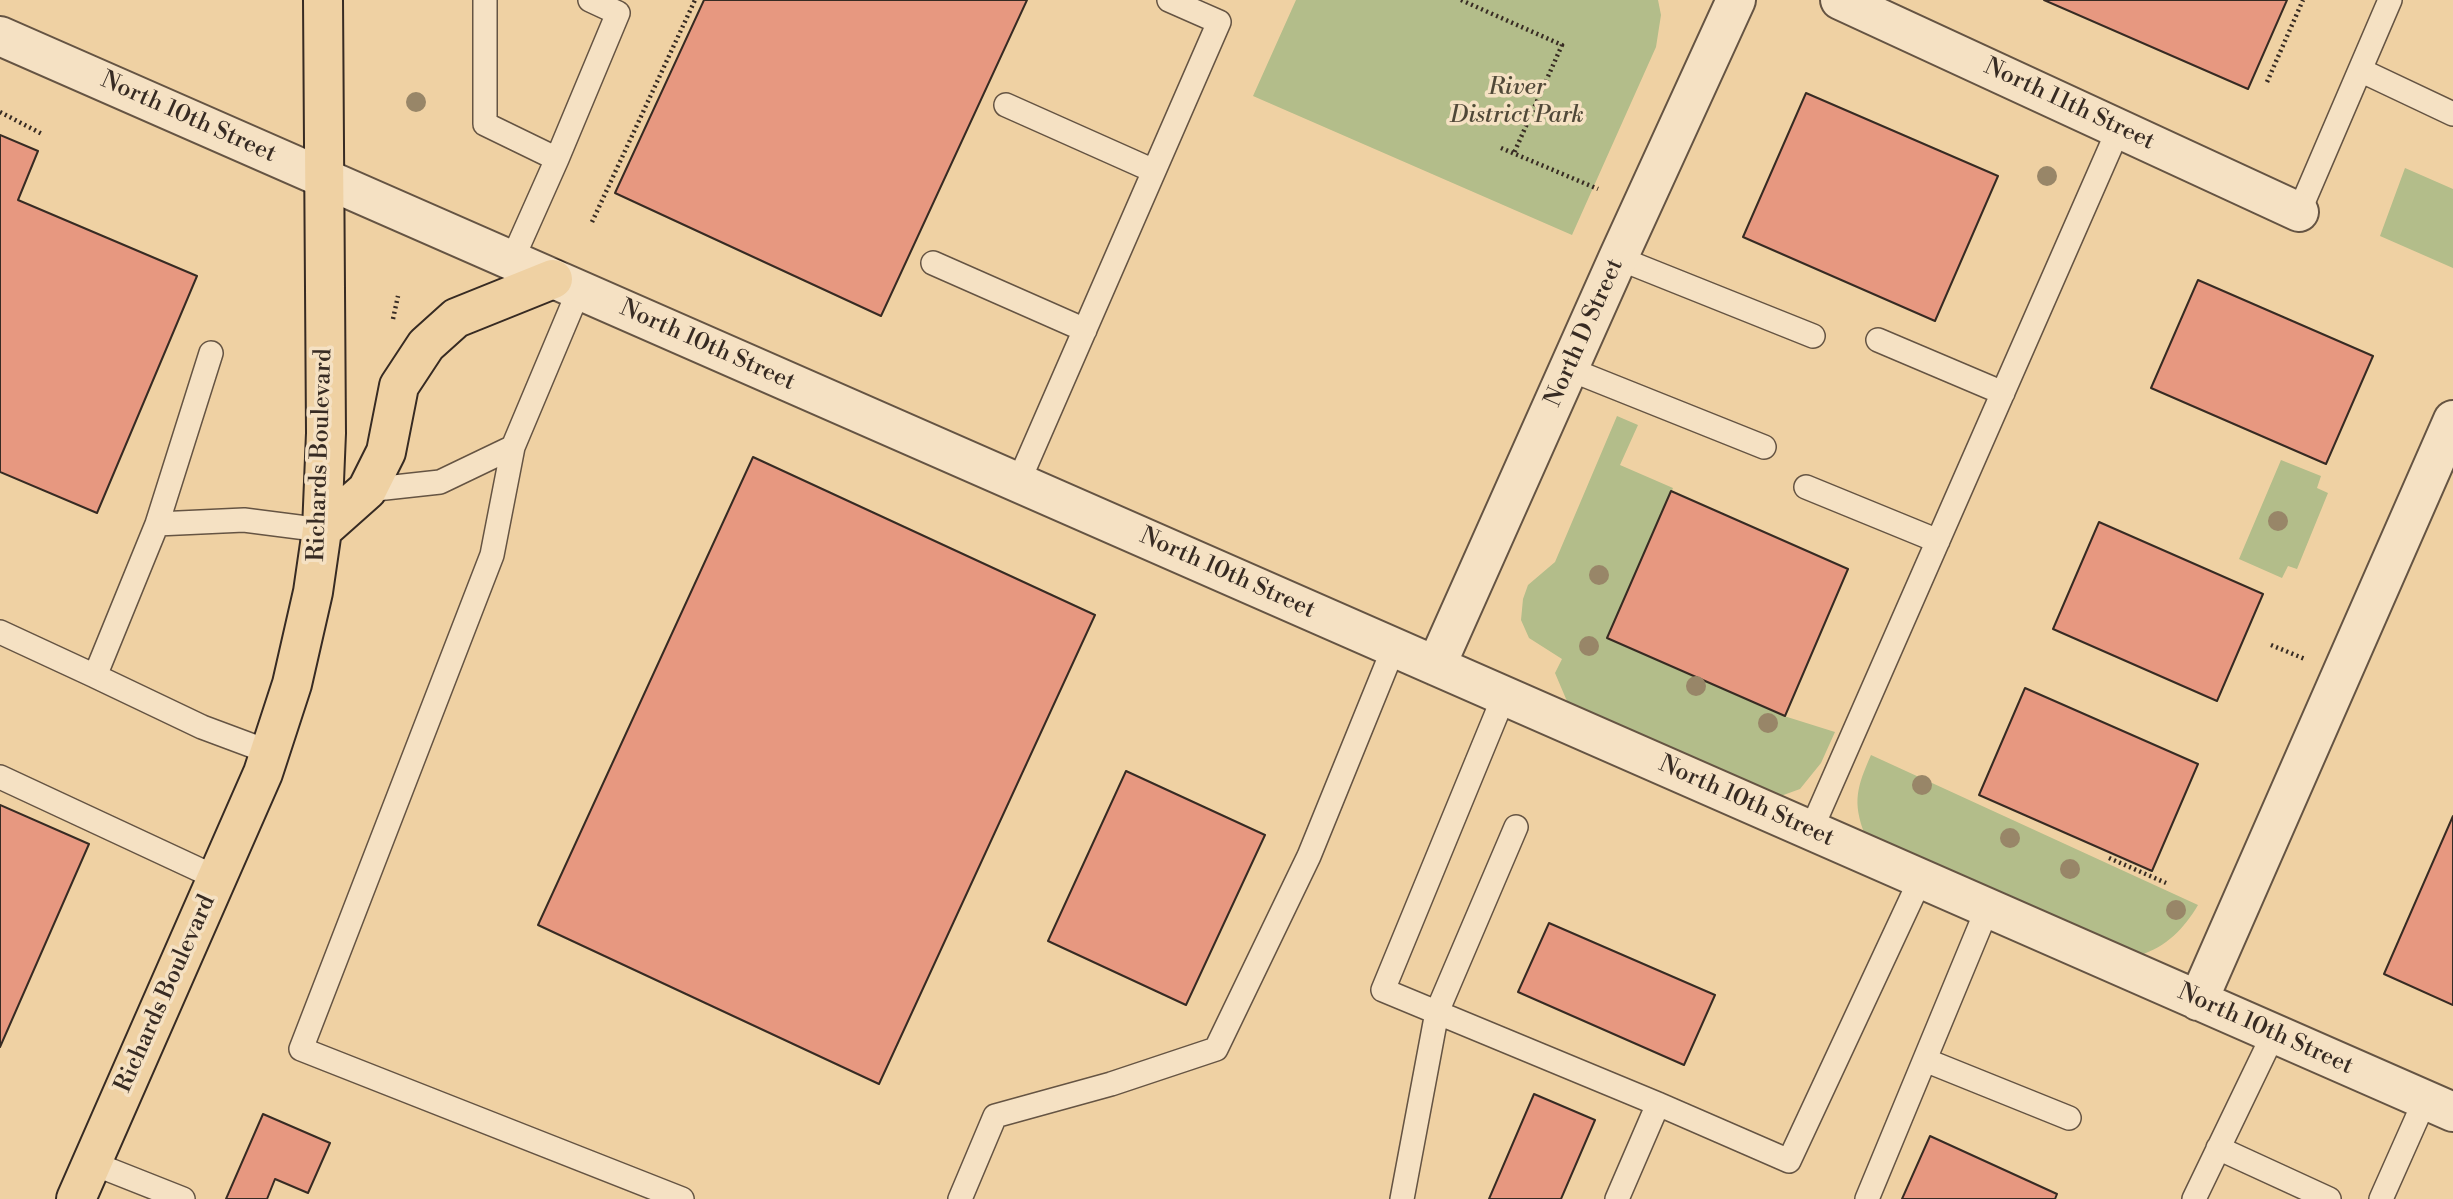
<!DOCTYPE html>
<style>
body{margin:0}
canvas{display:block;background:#efd1a3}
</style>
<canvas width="2453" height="1199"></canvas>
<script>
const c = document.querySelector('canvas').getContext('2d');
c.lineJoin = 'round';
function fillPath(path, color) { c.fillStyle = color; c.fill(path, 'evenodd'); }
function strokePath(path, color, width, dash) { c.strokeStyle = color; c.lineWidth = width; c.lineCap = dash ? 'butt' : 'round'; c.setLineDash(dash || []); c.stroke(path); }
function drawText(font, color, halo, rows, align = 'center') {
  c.font = font + ' "Libre Bodoni",serif'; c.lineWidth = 7; c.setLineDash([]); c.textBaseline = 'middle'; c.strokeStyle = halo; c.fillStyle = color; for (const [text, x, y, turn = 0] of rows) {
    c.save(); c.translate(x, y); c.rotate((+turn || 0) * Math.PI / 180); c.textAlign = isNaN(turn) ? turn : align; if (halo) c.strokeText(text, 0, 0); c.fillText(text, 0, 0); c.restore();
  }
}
fillPath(new Path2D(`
 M1296 0H1658L1661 15 1656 47 1572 235 1253 96Z
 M2405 168 2453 189V268L2380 236Z
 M1617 416 1638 425 1620 465 1673 488 1607 638 1784 716 1835 732 1821 763 1800 789 1778 797 1572 713 1555 673 1562 659 1529 638 1521 620 1523 599 1528 585 1555 562Z
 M2281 460 2321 476 2317 488 2328 493 2297 569 2288 566 2282 578 2239 559Z
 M1871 755 2198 905C2184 929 2166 947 2140 955L1865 835C1852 802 1857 787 1871 755Z`), '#b3bd8a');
const building = new Path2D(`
 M704 0H1027L881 316 615 193Z
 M2044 0H2287L2248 89Z
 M1806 93 1998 176 1935 321 1743 237Z
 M0 135 38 151 18 200 197 276 97 513 0 472Z
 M2198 280 2373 356 2326 464 2151 388Z
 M753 457 1095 615 879 1084 538 925Z
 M1671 491 1848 569 1785 716 1607 638Z
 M2099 522 2263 594 2217 701 2053 629Z
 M2025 688 2198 764 2152 871 1979 795Z
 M1126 771 1265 835 1186 1005 1048 941Z
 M0 805 89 844 0 1047Z
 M2453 816V1005L2384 974Z
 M1549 923 1715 995 1684 1065 1518 992Z
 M1534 1094 1595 1120 1561 1199H1489Z
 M263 1114 330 1143 308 1193 275 1179 267 1199H226Z
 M1930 1136 2057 1194 2055 1199H1902Z`);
fillPath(building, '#e79880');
strokePath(building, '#372b23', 2);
const lane = new Path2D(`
 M485 0V124L557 159 618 13 590 0
 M2360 70 2453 114
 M1006 105 1154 171
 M2299 212 2390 0
 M1618 258 1813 336
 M512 260 557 159
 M933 263 1085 330
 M579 290 513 447 492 555 301 1049 682 1199
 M1878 340 2003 393
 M211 353 157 524 244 520 322 530
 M1569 369 1764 447
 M1018 483 1219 22 1169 0
 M1806 487 1938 541
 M367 490 440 482 513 447
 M157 524 95 676 202 727 269 752
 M0 632 95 676
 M1504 696 1383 990 1658 1104 1789 1161 1921 878
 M0 777 217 878
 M1811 830 2119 128
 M1925 1060 2069 1118
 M2218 1148 2329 1199
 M92 1163 183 1199
 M960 1199 995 1116 1111 1084 1216 1049 1309 856 1394 647
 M1402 1199 1437 1012 1516 827
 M1617 1199 1658 1104
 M1867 1199 1988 907
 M2194 1199 2274 1033
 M2381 1199 2425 1100`);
const street = new Path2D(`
 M1840 0 2299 212
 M0 36 2453 1112
 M1436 666 1618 258 1736 0
 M2198 1001 2453 420`);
const primary = new Path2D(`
 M322 530 367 490 386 452 399 386 426 345 456 318 553 279
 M76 1199 263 773 292 684 313 592 322 530 326 433 323 0`);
strokePath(lane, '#655443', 26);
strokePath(street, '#655443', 42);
strokePath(primary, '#372b23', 42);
strokePath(new Path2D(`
 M1461 0 1562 45 1514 153
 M2267 82 2303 0
 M0 112 42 134
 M1501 148 1598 189
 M592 222 695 0
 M393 319 398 296
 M2271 645 2305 659
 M2109 858 2166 883`), '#372b23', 4.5, [2, 3.5]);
strokePath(lane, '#f5e1c3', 23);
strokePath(street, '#f5e1c3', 38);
strokePath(primary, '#efd1a3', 38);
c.fillStyle = '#988668';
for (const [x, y] of [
 [416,102],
 [2047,176],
 [2278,521],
 [1599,575],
 [1589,646],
 [1696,686],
 [1768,723],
 [1922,785],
 [2010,838],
 [2070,869],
 [2176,910]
]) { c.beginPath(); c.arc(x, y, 10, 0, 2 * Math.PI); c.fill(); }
drawText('italic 24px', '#504838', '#f5e1c3', [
 ["River",1517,88],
 ["District Park",1517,116]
]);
drawText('24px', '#372b23', '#f5e1c3', [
 ["North 11th Street",2069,105,25],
 ["North 10th Street",188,118,24],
 ["North D Street",1585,333,-66],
 ["North 10th Street",707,346,24],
 ["Richards Boulevard",321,455,-88],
 ["North 10th Street",1227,574,24],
 ["North 10th Street",1746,802,24],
 ["Richards Boulevard",166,994,-66],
 ["North 10th Street",2265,1030,24]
]);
</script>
